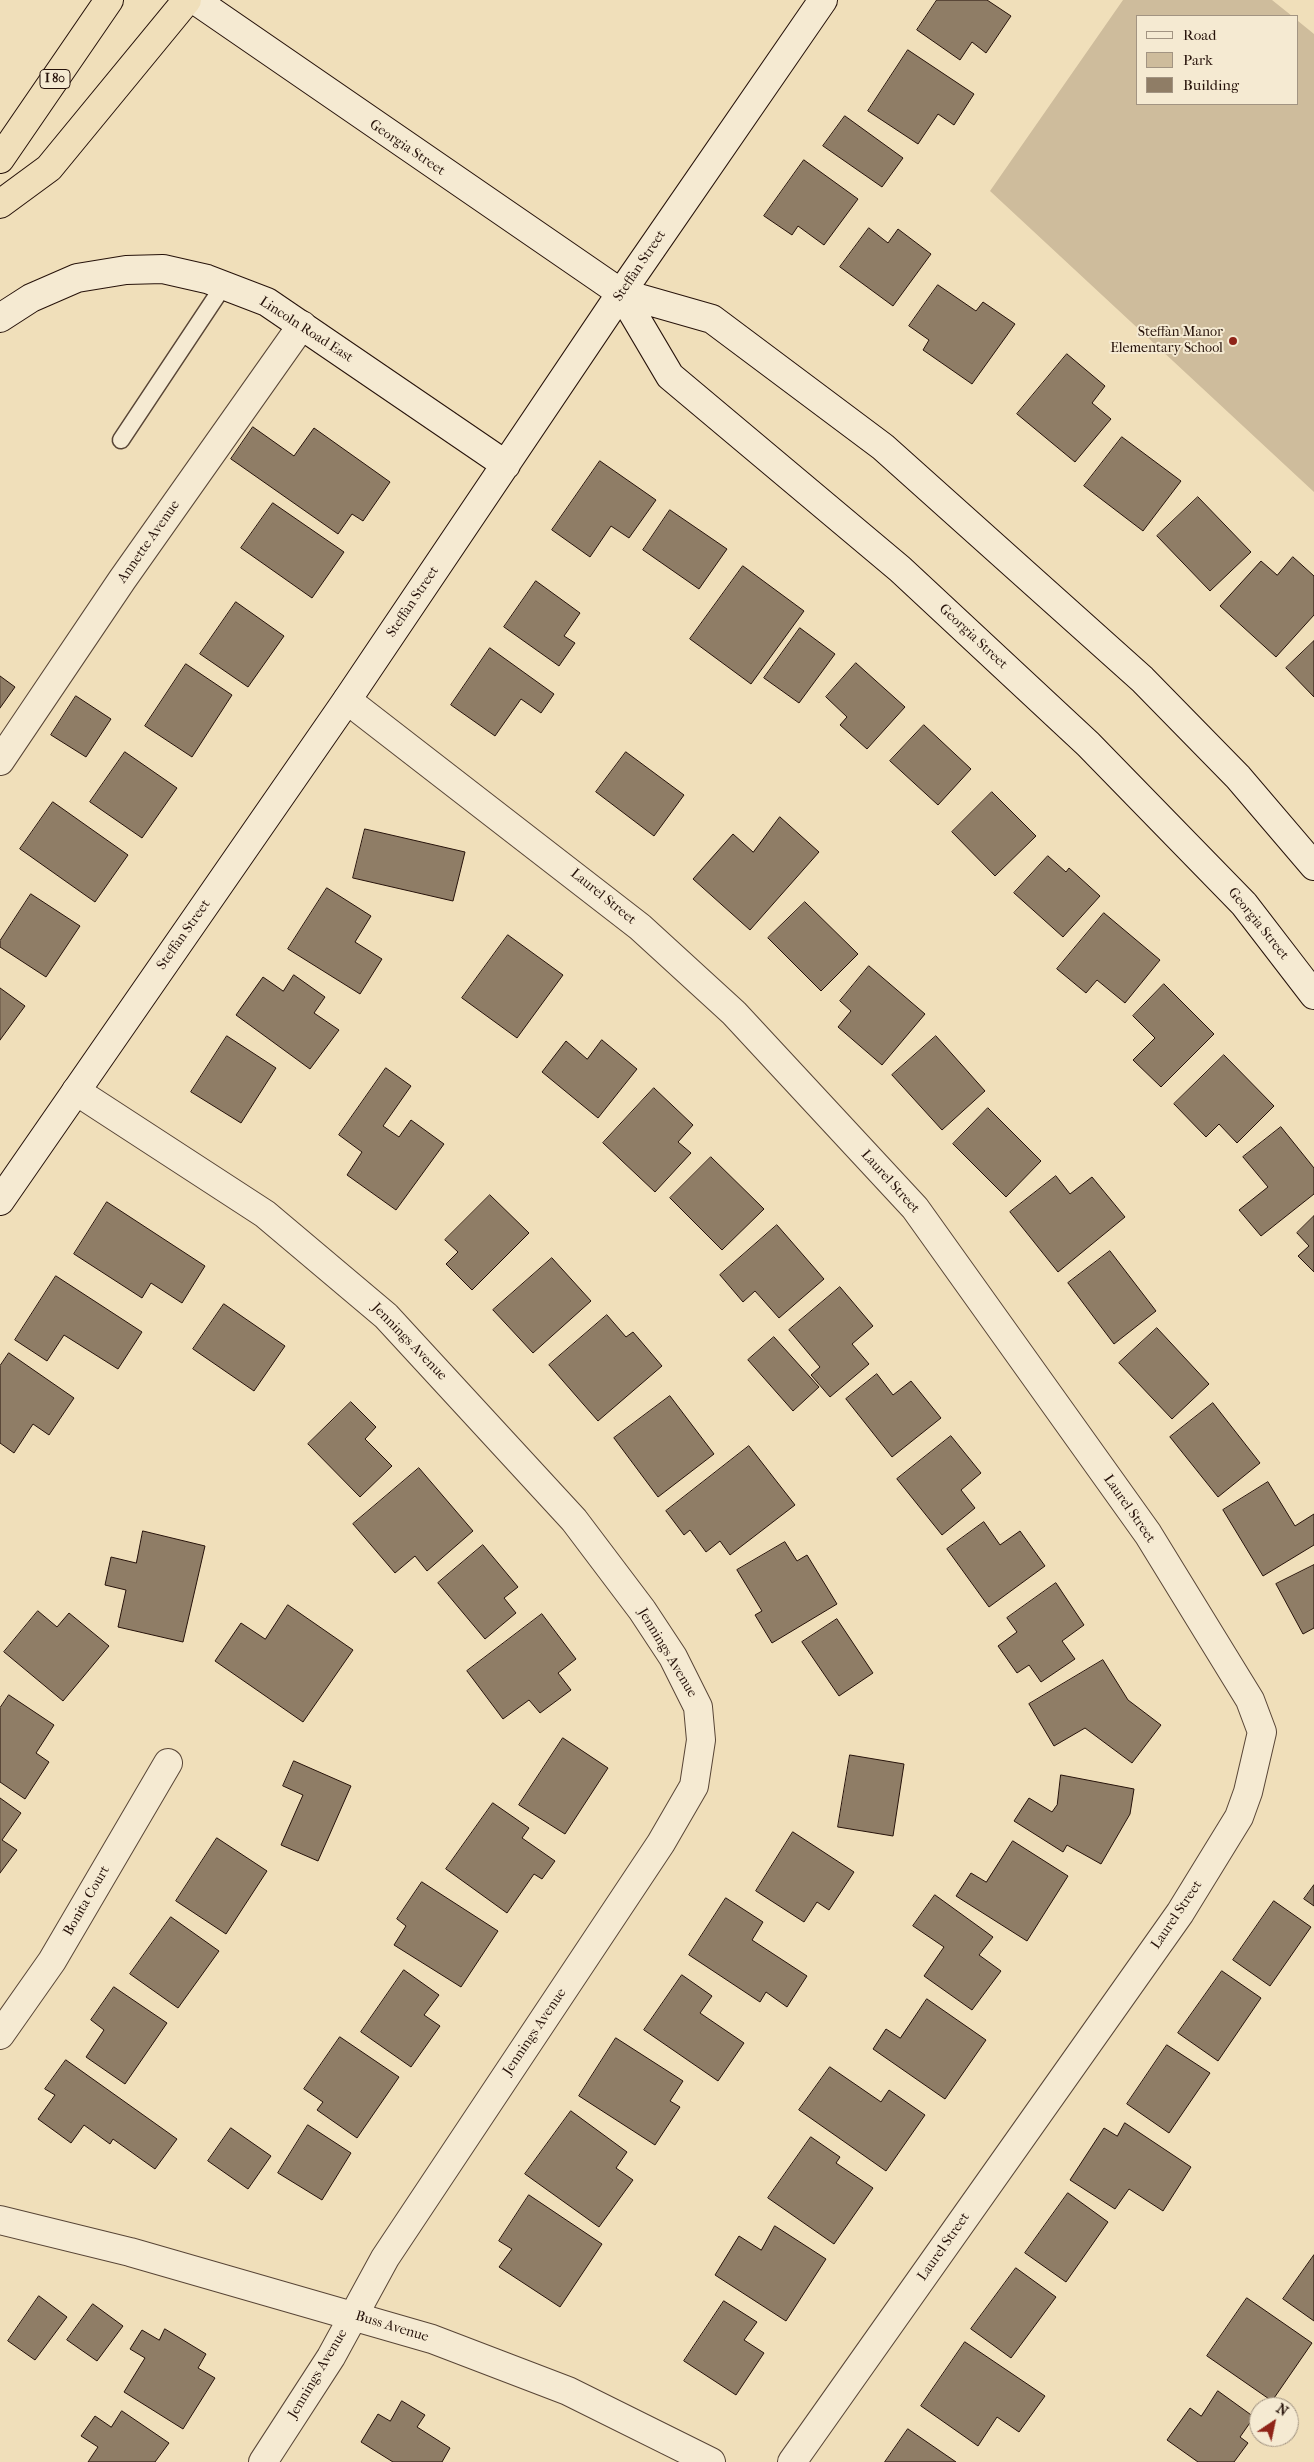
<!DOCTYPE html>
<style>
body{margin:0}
#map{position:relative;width:1314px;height:2462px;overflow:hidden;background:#f0dfba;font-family:"IM FELL French Canon",serif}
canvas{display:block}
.legend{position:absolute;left:1136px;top:15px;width:162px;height:90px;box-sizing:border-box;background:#f5ead2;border:1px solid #a29482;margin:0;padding:6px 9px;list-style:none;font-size:15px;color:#26120a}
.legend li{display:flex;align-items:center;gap:10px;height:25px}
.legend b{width:25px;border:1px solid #a29482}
.north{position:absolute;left:1249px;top:2397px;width:50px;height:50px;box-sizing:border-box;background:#f5ead2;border:1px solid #a29482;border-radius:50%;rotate:34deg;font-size:14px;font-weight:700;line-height:20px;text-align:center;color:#26120a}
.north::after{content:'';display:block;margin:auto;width:18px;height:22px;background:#8f2418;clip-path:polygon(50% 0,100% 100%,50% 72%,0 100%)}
</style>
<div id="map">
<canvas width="1314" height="2462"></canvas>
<ul class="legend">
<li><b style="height:6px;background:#f5ead2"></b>Road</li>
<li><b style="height:14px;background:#cebc9c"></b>Park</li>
<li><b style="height:14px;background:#8f7d66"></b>Building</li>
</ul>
<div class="north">N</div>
</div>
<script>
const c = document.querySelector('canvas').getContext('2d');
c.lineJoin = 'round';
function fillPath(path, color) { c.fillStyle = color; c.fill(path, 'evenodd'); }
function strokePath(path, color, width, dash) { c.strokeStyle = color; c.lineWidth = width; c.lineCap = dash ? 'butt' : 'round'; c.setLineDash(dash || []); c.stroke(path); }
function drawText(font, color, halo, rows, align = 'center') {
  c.font = font + ' "IM FELL French Canon",serif'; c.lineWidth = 4; c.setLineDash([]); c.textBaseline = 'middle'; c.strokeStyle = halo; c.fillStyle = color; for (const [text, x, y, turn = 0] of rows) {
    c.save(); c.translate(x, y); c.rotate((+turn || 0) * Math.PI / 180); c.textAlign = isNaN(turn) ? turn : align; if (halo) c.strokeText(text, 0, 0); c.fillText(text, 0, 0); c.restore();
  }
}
fillPath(new Path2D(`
 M1123 0H1272L1292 16H1138V104H1298V21L1314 34V492L990 191Z`), '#cebc9c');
const building = new Path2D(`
 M937 0H987L1011 16 986 53 972 42 960 60 917 30Z
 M908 50 974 94 954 125 938 114 918 144 868 111Z
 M845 116 903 158 882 187 823 146Z
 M804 160 858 199 824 245 798 226 792 235 764 216Z
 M869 228 888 243 898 229 931 254 893 306 840 267Z
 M938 285 976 311 983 302 1015 324 972 384 923 350 929 340 909 326Z
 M1067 354 1105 386 1092 403 1111 419 1075 462 1017 414Z
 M253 427 294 456 314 428 390 482 363 521 352 514 338 534 231 459Z
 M1122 437 1181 481 1143 531 1084 486Z
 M600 461 656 500 629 538 611 526 590 557 552 530Z
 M1198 497 1251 552 1210 591 1157 536Z
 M273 503 344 552 312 598 241 548Z
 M670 510 727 549 699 589 643 550Z
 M1293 557 1314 576V615L1276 657 1220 606 1261 561 1277 575Z
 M743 566 804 611 751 684 690 639Z
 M536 581 580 613 564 636 575 643 559 666 504 627Z
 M236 602 284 636 248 687 200 654Z
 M800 628 835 654 799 703 764 678Z
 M1314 641V697L1286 668Z
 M490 648 554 694 541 713 521 699 495 736 451 705Z
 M856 663 905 707 867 749 840 725 847 717 826 697Z
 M186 664 232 695 192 757 145 726Z
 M0 676 15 687 0 708Z
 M76 696 111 719 86 757 51 735Z
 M924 725 971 769 938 805 890 761Z
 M125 752 177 788 142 838 90 802Z
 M626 752 684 795 654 836 596 792Z
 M992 792 1036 836 995 876 952 832Z
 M53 802 128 855 95 902 20 849Z
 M780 817 819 852 750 930 693 879 733 834 753 852Z
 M365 829 465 852 453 901 353 878Z
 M1048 856 1066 872 1069 868 1100 896 1063 937 1014 893Z
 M327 888 371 916 355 942 382 959 360 994 288 949Z
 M31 894 80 926 46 977 0 947V941Z
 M805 902 858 954 821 991 768 938Z
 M1104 913 1160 960 1125 1003 1097 980 1086 993 1057 969Z
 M508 935 563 975 517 1038 462 998Z
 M869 966 925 1014 882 1065 838 1027 851 1011 840 1001Z
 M294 975 325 997 314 1013 339 1030 310 1069 236 1015 263 977 283 991Z
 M1164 984 1214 1034 1161 1087 1133 1060 1155 1038 1133 1016Z
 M0 988 25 1006 0 1040Z
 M227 1036 276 1068 241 1123 191 1092Z
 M936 1036 985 1091 942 1130 892 1075Z
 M602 1040 637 1069 598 1118 542 1072 566 1041 587 1059Z
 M1224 1055 1274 1106 1237 1143 1219 1124 1206 1137 1174 1104Z
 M386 1068 411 1086 383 1126 399 1137 411 1120 444 1144 396 1210 347 1175 362 1152 339 1135Z
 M654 1088 693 1125 678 1142 691 1153 655 1192 603 1143Z
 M988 1108 1041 1161 1006 1197 953 1144Z
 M1281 1127 1314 1168V1194L1261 1236 1239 1210 1268 1187 1243 1157Z
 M711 1157 764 1209 722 1250 670 1198Z
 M1056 1176 1070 1194 1092 1177 1125 1217 1058 1272 1010 1212Z
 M490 1195 529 1233 472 1290 446 1264 458 1252 445 1240Z
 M107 1202 205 1266 182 1303 151 1283 142 1298 74 1254Z
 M1314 1216V1272L1298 1256 1309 1246 1297 1233Z
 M777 1225 824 1279 779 1318 755 1291 743 1302 720 1275Z
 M1110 1251 1156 1311 1114 1344 1068 1283Z
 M552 1258 591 1301 533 1353 493 1310Z
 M56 1276 142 1332 118 1369 64 1335 47 1361 15 1340Z
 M840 1287 873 1326 852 1344 869 1364 830 1397 811 1375 820 1367 789 1330Z
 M224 1304 285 1346 254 1391 193 1349Z
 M607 1315 626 1337 633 1332 662 1366 598 1421 549 1365Z
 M1157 1328 1209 1384 1172 1419 1119 1363Z
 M774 1337 819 1387 793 1411 748 1360Z
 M9 1353 74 1398 49 1435 33 1424 14 1453 0 1443V1366Z
 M877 1374 893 1395 911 1381 941 1418 892 1457 846 1399Z
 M670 1396 714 1454 658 1497 614 1438Z
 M351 1402 376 1427 365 1439 392 1466 360 1497 308 1444Z
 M1213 1403 1260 1463 1218 1497 1170 1437Z
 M951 1436 981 1473 961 1490 975 1508 942 1535 897 1479Z
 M749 1446 795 1505 730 1555 720 1541 706 1552 690 1530 684 1535 666 1511Z
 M419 1468 473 1531 427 1571 415 1556 395 1573 353 1524Z
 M1268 1482 1295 1526 1314 1514V1545L1263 1576 1223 1510Z
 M984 1522 1000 1545 1020 1531 1045 1566 989 1607 947 1549Z
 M143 1531 205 1546 183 1642 118 1627 126 1590 105 1585 111 1557 136 1563Z
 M785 1542 797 1561 807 1555 837 1604 772 1643 755 1615 762 1611 737 1570Z
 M483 1545 518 1587 504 1598 516 1613 485 1639 438 1583Z
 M1314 1565V1628L1303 1634 1276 1584Z
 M1056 1583 1084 1625 1062 1641 1075 1659 1041 1682 1029 1665 1017 1673 998 1646 1017 1632 1007 1618Z
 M288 1605 353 1650 303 1722 215 1661 241 1623 265 1639Z
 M38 1611 57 1627 69 1613 109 1646 63 1701 4 1652Z
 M542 1614 576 1659 558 1673 571 1690 540 1713 529 1700 503 1719 467 1671Z
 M837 1619 873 1673 839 1696 802 1642Z
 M1103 1660 1128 1700 1161 1725 1132 1763 1085 1728 1054 1746 1029 1704Z
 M9 1695 54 1725 36 1753 49 1762 25 1799 0 1782V1708Z
 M563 1738 608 1768 565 1834 519 1805Z
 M850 1755 904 1764 893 1836 838 1827Z
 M294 1761 351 1786 318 1861 281 1845 303 1795 283 1786Z
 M1061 1775 1134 1789 1130 1814 1101 1864 1067 1845 1063 1852 1014 1821 1029 1798 1052 1812 1057 1805Z
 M0 1798 21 1813 2 1840 17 1850 0 1873Z
 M493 1803 529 1828 522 1838 555 1861 542 1879 534 1874 507 1913 446 1869Z
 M793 1832 854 1872 829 1910 817 1902 804 1922 756 1891Z
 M217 1838 267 1871 226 1934 176 1901Z
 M1013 1841 1068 1876 1027 1941 956 1896 971 1873 986 1882Z
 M422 1882 498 1931 461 1987 394 1945 406 1926 397 1919Z
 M1314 1885V1906L1304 1899Z
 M935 1895 993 1937 979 1955 1001 1971 972 2010 924 1976 944 1947 913 1926Z
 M726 1898 763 1922 752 1940 807 1976 787 2007 766 1992 760 2002 689 1955Z
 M1274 1901 1311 1927 1270 1986 1233 1960Z
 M171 1917 219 1951 178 2008 130 1974Z
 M404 1970 439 1995 424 2015 440 2026 411 2067 361 2032Z
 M1222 1971 1261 1998 1218 2061 1178 2033Z
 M682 1975 712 1996 700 2013 744 2043 718 2081 644 2030Z
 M114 1987 167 2023 125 2084 86 2057 104 2030 91 2020Z
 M927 1999 986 2040 945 2099 873 2049 886 2029 900 2038Z
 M340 2037 399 2077 357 2138 317 2110 323 2102 304 2089Z
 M616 2038 683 2081 670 2101 680 2107 655 2145 579 2096Z
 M1167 2045 1210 2073 1169 2133 1127 2104Z
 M66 2060 177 2139 155 2169 113 2139 110 2144 84 2125 71 2143 38 2119 55 2095 45 2089Z
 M830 2067 881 2102 889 2090 925 2115 886 2171 799 2110Z
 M571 2111 627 2152 616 2168 633 2180 599 2227 525 2174Z
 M1125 2123 1191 2167 1163 2211 1129 2189 1115 2209 1070 2180 1104 2128 1117 2136Z
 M308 2125 351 2153 322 2200 278 2173Z
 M231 2128 271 2156 248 2189 208 2161Z
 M811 2137 840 2157 836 2163 873 2188 834 2244 768 2198Z
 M1068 2193 1108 2222 1066 2282 1025 2253Z
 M529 2195 602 2244 560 2307 499 2267 512 2249 499 2241Z
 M775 2226 826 2259 786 2321 715 2275 739 2236 761 2250Z
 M1314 2255V2321L1283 2299Z
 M1016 2268 1056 2297 1011 2358 971 2329Z
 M39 2296 67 2317 35 2360 8 2341Z
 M1247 2298 1312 2343 1272 2401 1207 2356Z
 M724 2301 757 2322 744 2340 764 2353 736 2395 684 2361Z
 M93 2304 123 2326 97 2361 67 2340Z
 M165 2329 206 2354 198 2368 215 2378 183 2429 124 2392 145 2358 130 2349 142 2330 159 2340Z
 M965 2342 1045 2396 1019 2432 997 2417 978 2446 921 2406Z
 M1218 2391 1254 2417 1240 2437 1248 2443 1234 2462H1198L1167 2440 1190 2408 1201 2416Z
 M402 2401 425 2415 417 2427 450 2448 442 2462H393L361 2442 378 2414 390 2421Z
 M122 2411 169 2443 155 2462H88L98 2447 81 2436 95 2416 111 2427Z
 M908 2429 956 2462H885Z`);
fillPath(building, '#8f7d66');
strokePath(building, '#26120a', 1);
const lane = new Path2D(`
 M121 440 224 285`);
const street = new Path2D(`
 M347 700 640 927 734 1013 915 1208 1148 1534 1250 1700 1262 1732 1248 1792 1239 1817 1180 1913 792 2462
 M0 761 122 580 302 325
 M76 1091 265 1214 386 1316 574 1520 642 1610 673 1657 698 1707 701 1740 694 1786 661 1843 385 2258 331 2357 263 2462
 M0 2035 52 1961 168 1763
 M0 2220 130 2252 432 2339 568 2391 711 2462`);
const secondary = new Path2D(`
 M195 0 621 293 712 319 883 447 1142 679 1238 777 1314 866
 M621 293 670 376 900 569 1088 744 1244 904 1314 995
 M0 318 31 298 77 278 126 270 163 269 207 279 267 302 506 465
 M0 1201 347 700 621 293 823 0`);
const highway = new Path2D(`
 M0 159 109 0
 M0 204 49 168 187 0`);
strokePath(lane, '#584536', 19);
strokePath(street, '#584536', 30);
strokePath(secondary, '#26120a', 30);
strokePath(highway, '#26120a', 30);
strokePath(lane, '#f5ead2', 16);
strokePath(street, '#f5ead2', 28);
strokePath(secondary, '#f5ead2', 28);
strokePath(highway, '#f0dfba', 28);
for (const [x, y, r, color] of [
 [1233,341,5,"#8f2418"]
]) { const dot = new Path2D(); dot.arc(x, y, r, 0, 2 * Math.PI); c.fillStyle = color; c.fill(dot); strokePath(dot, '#f5ead2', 2); }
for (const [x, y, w] of [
 [55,79,30]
]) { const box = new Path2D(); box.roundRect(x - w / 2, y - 9.5, w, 19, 4); c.fillStyle = '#f5ead2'; c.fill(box); strokePath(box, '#26120a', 1); }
drawText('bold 12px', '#26120a', null, [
 ["I 80",55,79]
]);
drawText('14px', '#26120a', '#f5ead2', [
 ["Georgia Street",407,148,34],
 ["Steffan Street",640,266,-56],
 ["Lincoln Road East",306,330,33],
 ["Annette Avenue",149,542,-55],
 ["Steffan Street",413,602,-56],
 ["Georgia Street",973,637,43],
 ["Laurel Street",603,897,39],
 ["Georgia Street",1258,924,51],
 ["Steffan Street",184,935,-55],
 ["Laurel Street",890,1182,48],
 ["Jennings Avenue",409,1342,46],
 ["Laurel Street",1129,1509,55],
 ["Jennings Avenue",667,1653,59],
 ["Bonita Court",87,1901,-60],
 ["Laurel Street",1177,1915,-56],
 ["Jennings Avenue",535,2032,-56],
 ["Laurel Street",944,2247,-55],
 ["Buss Avenue",392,2327,17],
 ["Jennings Avenue",318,2374,-59]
]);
drawText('14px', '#26120a', '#f5ead2', [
 ["Steffan Manor",1223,333],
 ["Elementary School",1223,349]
], 'right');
</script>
